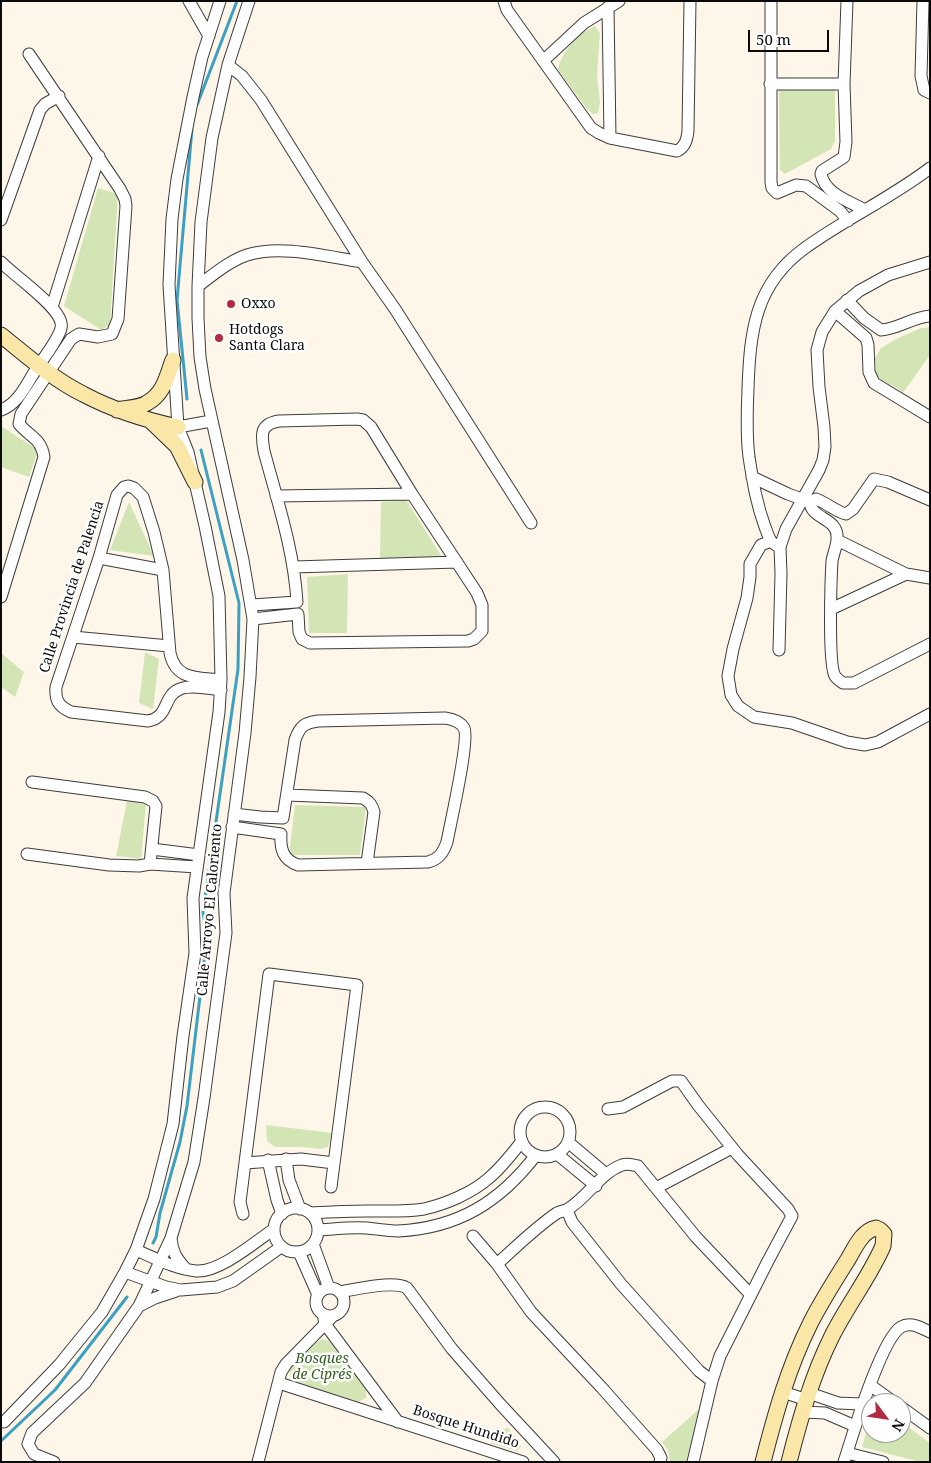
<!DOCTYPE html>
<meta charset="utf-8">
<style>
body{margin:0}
#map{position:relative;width:931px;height:1463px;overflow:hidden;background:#fef7e9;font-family:"Noto Serif",serif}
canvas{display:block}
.frame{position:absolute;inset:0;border:2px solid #0a0a0a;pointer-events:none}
.north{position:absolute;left:861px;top:1393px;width:50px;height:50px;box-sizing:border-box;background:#fff;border:1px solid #9d9d9d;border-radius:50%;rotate:121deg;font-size:14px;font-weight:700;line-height:20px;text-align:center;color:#0a0a0a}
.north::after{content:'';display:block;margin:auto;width:18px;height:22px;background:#b12b43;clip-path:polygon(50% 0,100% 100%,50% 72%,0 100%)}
.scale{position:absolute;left:748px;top:30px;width:81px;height:22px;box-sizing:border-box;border:2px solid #0a0a0a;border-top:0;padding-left:6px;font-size:15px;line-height:18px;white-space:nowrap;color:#0a0a0a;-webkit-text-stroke:4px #fff;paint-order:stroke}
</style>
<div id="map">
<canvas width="931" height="1463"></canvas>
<div class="frame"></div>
<div class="north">N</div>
<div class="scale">50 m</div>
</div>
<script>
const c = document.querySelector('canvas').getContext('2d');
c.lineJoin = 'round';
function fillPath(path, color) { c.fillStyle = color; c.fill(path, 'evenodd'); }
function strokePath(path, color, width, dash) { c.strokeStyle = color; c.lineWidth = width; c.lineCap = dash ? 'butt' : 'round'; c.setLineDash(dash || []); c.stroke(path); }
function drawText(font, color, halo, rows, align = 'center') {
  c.font = font + ' "Noto Serif",serif'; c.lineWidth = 5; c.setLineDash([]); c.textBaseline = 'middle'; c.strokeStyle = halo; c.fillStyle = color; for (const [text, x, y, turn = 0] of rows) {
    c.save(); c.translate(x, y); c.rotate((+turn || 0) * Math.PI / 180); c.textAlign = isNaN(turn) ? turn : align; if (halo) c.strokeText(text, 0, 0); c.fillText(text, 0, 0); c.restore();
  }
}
fillPath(new Path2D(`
 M595 26 600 33 597 75 600 103 598 113 593 114 587 109 558 70C561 52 578 33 595 26Z
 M779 89H835V141L831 149 785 174 780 170Z
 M98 188 118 194 110 325 101 330 64 306Z
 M930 327V355L903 393 897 388 880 379 876 374 875 358 881 348 896 339 921 328Z
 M1 426 38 450 29 477 1 467Z
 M406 500 442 557 380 558 381 502Z
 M129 502 154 556 110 550Z
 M348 574 347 633H309L307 577Z
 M145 652 159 659 153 709 139 703Z
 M1 653 24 672 15 697 1 687Z
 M127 801 146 804 141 859 116 856Z
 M295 805 366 807 360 855H289Z
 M266 1125 333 1133 328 1147 320 1149 301 1147H275L267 1141Z
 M323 1339 329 1341 366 1390V1398L358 1402 295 1382 290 1376V1369L317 1342Z
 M699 1409 686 1462H670L668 1450 662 1442Z
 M871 1417V1433H901V1422L930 1443V1462H921L862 1447Z
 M507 1427 520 1442 521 1447 517 1451 490 1443Z`), '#d4e5b5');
strokePath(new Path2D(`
 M197 105 237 1
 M187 399 177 300 192 129
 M153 1243 156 1237 160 1213 180 1142 187 1106 207 937 203 912 238 669 239 603 201 450
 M1 1441 55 1390 127 1297`), '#3ca0c5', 3);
const street = new Path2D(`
 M189 1 209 36
 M504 1 507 10 591 128 599 133 610 138 677 151C685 147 687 140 688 131L690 1
 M771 1V182L772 188 777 193 796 185 806 186 840 211 848 221
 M847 1 844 84 846 142 844 157 822 171 821 174C825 194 849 201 865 210
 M923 1 921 76 924 90 930 93
 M608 7 610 138
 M543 61 584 23 619 1
 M228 65 242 76 261 100 362 262 395 309 531 523
 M770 84H844
 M1 220 40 110 45 104 59 96
 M1 262C14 276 66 310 61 328 59 339 42 360 35 371 26 385 18 404 1 410
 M198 286C213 275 229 261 247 255 281 244 328 257 362 262
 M847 300 864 318 881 330C898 329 913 317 930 316
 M52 307 99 156
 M835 311 866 338 868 345 869 372 874 383 930 417
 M178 427 211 421
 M752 477 788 494 810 502 816 499C827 503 835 511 846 514L853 509 874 479 888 482 930 500
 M276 496 412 494
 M810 502C811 520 839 517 837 539 837 546 833 554 832 561 831 578 828 665 835 676 837 679 840 681 843 683H854L930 644
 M837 540 906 574 930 578
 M771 541 761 545 750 564V577L747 598 733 649 728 676 731 695 738 706 754 717 792 723 847 742 865 745 878 742 930 714
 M780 547C777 546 772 543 771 541 768 537 767 531 765 527 756 502 753 482 749 457 746 434 747 412 748 389 750 331 755 284 805 248 845 219 891 198 930 168
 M99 558 163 570
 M294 567 457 562
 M1 597 44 457C41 438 30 437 19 424L21 414 71 339 79 334 98 337 112 334 118 319 126 206 125 199 120 189 29 54
 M252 605 297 602C294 550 277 500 264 451 261 434 260 424 279 421L357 419 363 420 371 427 412 494 477 593 482 605V631L474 639 468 641 310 643 302 639 299 632 298 614 253 619
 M831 609 906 574
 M73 637 169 646
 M779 650 781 573 780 547 786 529 819 470 823 460 825 447 824 427 819 387 817 350 822 332 835 311 859 291 888 275 930 262
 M221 690C209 689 192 684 180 689 163 695 169 718 148 721L71 712C58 706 55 700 56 687L99 558 117 495 124 487 128 486 134 488 143 497 154 532 163 570 170 653C176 681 198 677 221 680
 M32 782 145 797 153 801 156 806 150 864
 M287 795 363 798C370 802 372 805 374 812L367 863
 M232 827 281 834C280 849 283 860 298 865L428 862C439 859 443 853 447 842 450 825 470 739 464 728 460 721 452 719 445 718L318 721C304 723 300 726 295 740L283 818 260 817 234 814
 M152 849 199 855
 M27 854 109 865 139 866 150 864 197 867
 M520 1132a25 25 0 1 1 50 0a25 25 0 1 1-50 0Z
 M608 1109 623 1107 672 1081H681L698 1105 738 1155 788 1209 792 1216 768 1261 720 1356 712 1381 693 1462
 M568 1142 606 1174
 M557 1154 596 1186
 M286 1159 289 1180 300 1209
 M268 1160 277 1200 282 1214
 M245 1163 301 1159 334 1163
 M656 1188 732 1148
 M274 1230a22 22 0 1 1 44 0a22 22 0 1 1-44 0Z
 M567 1210 572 1222 621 1284 699 1371 712 1381
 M310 1213C329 1212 348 1211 367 1211 386 1211 405 1212 424 1209 446 1204 472 1193 489 1178 502 1167 512 1154 522 1141
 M243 1214 240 1202 269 974 357 985 331 1187
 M318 1230C334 1229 351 1227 367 1228 377 1229 388 1231 398 1231 458 1228 500 1202 536 1155
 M473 1236 497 1264 531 1312 602 1388 657 1450 661 1458 660 1462
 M171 1238C172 1251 176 1258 185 1268
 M313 1244 329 1288
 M136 1250C155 1258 175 1269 196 1271 219 1273 255 1242 274 1229
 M299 1252 318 1295
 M497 1264C516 1247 536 1227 557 1213 561 1211 565 1211 568 1209 588 1197 600 1173 622 1165 628 1163 632 1165 638 1166L696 1237 751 1295
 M125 1272 166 1287 181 1290 217 1287 233 1281 281 1247
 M316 1302a14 14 0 1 1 28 0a14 14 0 1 1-28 0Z
 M340 1292C356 1289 394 1280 407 1288L452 1349 501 1405 554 1462
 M139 1306 155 1298 176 1291
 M323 1314 325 1324 398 1422
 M279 1383 523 1462
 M870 1385 895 1403
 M783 1392 807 1400
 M809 1393 838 1403 862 1404
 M901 1407 930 1428
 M803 1412 825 1413 855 1426
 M4 1422 59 1365 102 1312 125 1272 136 1250 154 1199 173 1124 183 1036 195 953 193 898 219 712 221 680 219 596 205 526 188 452 178 427 169 285 172 219 177 179 193 97 202 57 220 1
 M847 1453 883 1462
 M54 1462 34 1454 28 1444 32 1433 85 1383 139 1306 171 1238 194 1162 204 1098 226 933 224 893 245 733 250 677 253 619 243 560 205 389 200 357 198 318V286L201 222 212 138 228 65 249 1
 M258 1462 281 1372 286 1364 333 1316
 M844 1462C852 1437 881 1339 901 1327 911 1321 921 1328 930 1332`);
const secondary = new Path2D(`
 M1 335C27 356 53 379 83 394 113 410 145 420 178 427
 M117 410C126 408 140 408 147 403 164 394 167 376 173 360
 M152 422 177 446 195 482
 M763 1462C775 1415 788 1368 810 1324 821 1302 834 1282 847 1261 854 1250 861 1231 876 1228L880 1230 884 1234 883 1246C870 1276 847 1306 832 1336 812 1376 800 1419 789 1462`);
strokePath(street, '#3d3d3d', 13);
strokePath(secondary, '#2c2c2c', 17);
strokePath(street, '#fff', 11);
strokePath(secondary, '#fae6a7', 15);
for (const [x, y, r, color] of [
 [231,304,5,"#b12b43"],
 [219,338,5,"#b12b43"]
]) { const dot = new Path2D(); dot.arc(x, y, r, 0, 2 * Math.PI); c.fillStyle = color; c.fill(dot); strokePath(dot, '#fff', 2); }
drawText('14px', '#0a0a0a', '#fff', [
 ["Oxxo",241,304],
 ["Hotdogs",229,330],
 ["Santa Clara",229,346]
], 'left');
drawText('14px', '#0a0a0a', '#fff', [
 ["Calle Provincia de Palencia",72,587,-72],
 ["Calle Arroyo El Caloriento",210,910,-85],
 ["Bosque Hundido",466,1427,18]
]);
drawText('italic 14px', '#345d20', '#fff', [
 ["Bosques",322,1359],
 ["de Ciprés",322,1375]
]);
</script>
